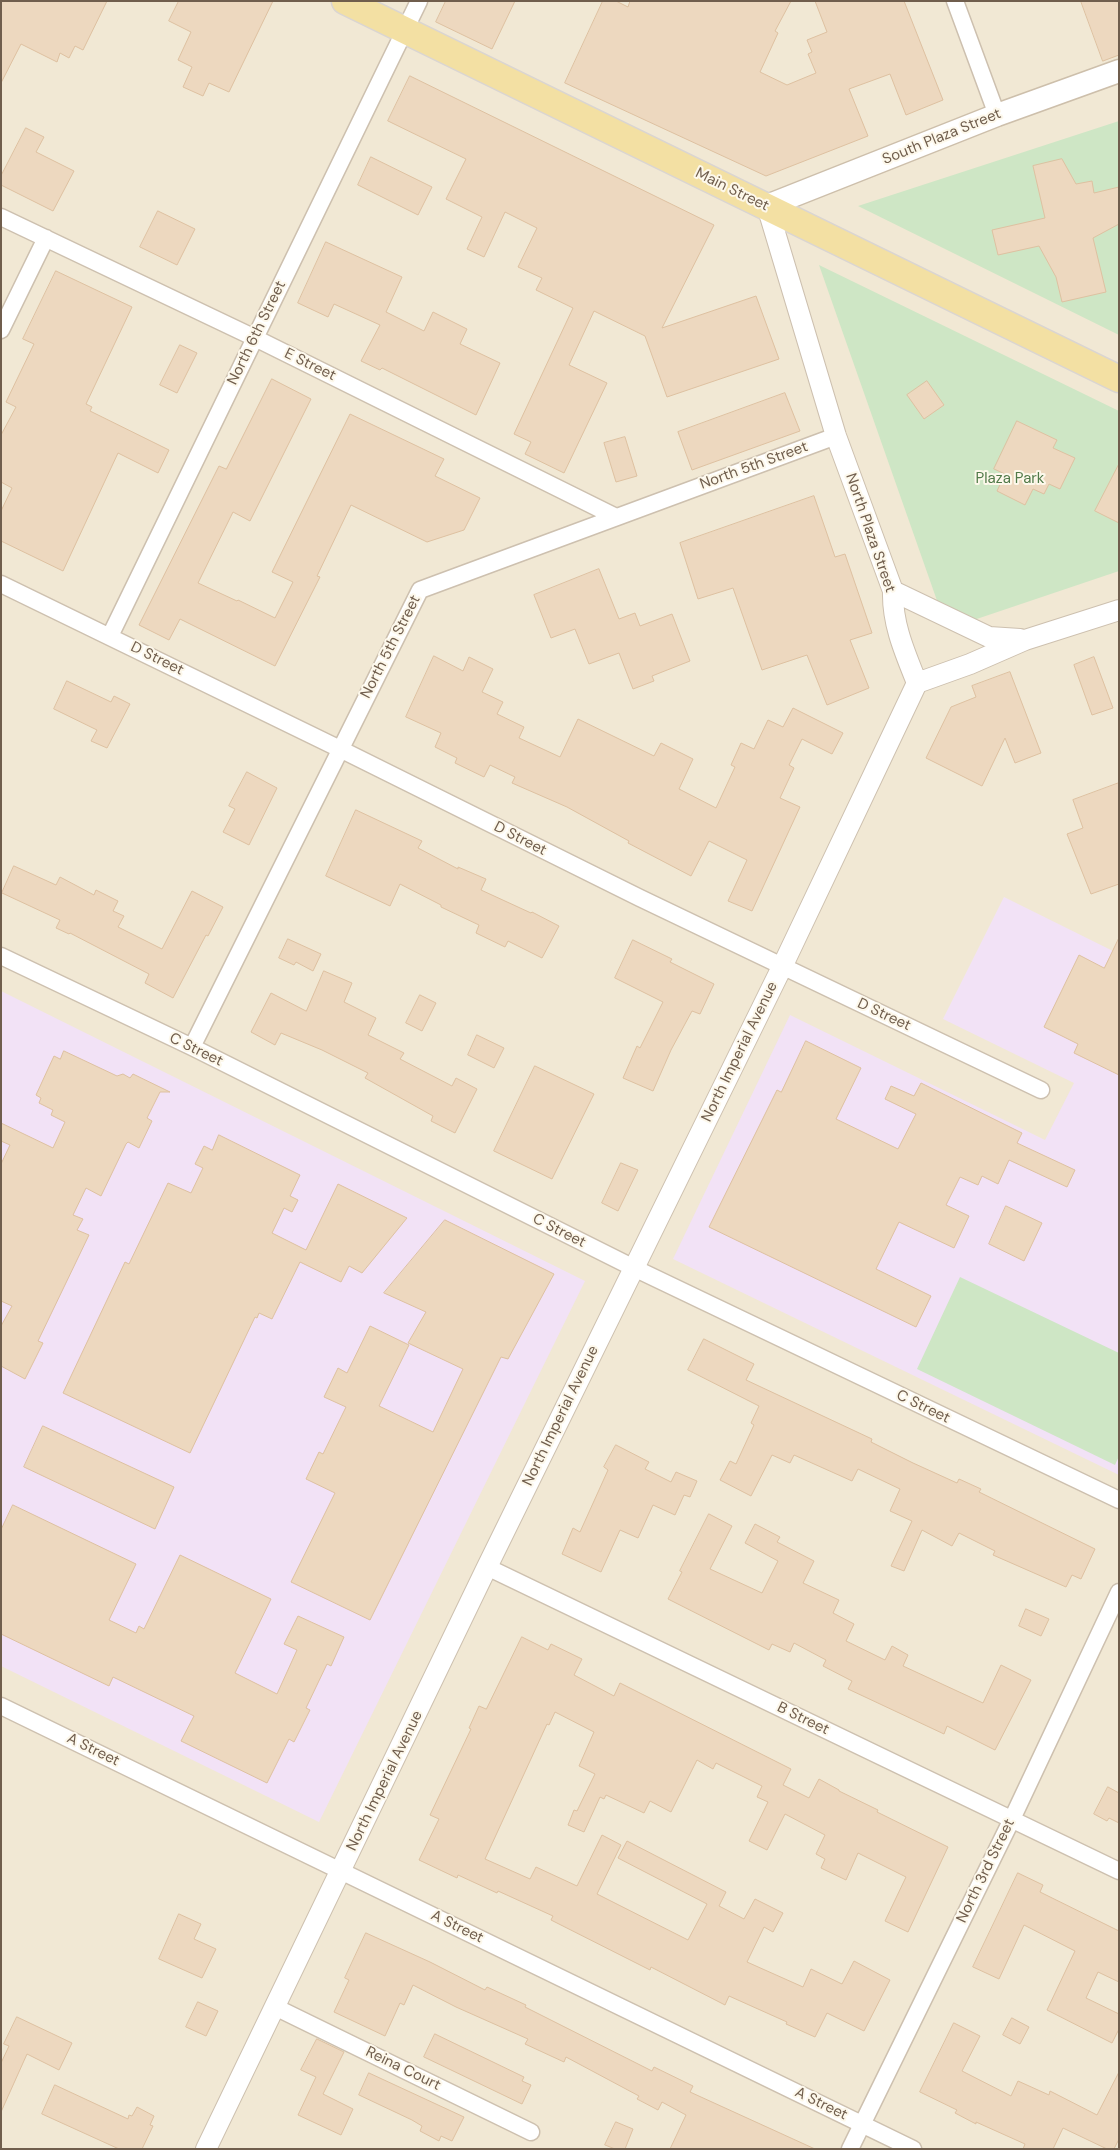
<!DOCTYPE html>
<style>
body{margin:0}
#map{position:relative;width:1120px;height:2150px;overflow:hidden;background:#faf5e5;font-family:"DM Sans",sans-serif}
canvas{display:block}
.frame{position:absolute;inset:0;border:2px solid #705e4d;pointer-events:none}
</style>
<div id="map">
<canvas width="1120" height="2150"></canvas>
<div class="frame"></div>
</div>
<script>
const c = document.querySelector('canvas').getContext('2d');
c.lineJoin = 'round';
function fillPath(path, color) { c.fillStyle = color; c.fill(path, 'evenodd'); }
function strokePath(path, color, width, dash) { c.strokeStyle = color; c.lineWidth = width; c.lineCap = dash ? 'butt' : 'round'; c.setLineDash(dash || []); c.stroke(path); }
function drawText(font, color, halo, rows, align = 'center') {
  c.font = font + ' "DM Sans",sans-serif'; c.lineWidth = 4; c.setLineDash([]); c.textBaseline = 'middle'; c.strokeStyle = halo; c.fillStyle = color; for (const [text, x, y, turn = 0] of rows) {
    c.save(); c.translate(x, y); c.rotate((+turn || 0) * Math.PI / 180); c.textAlign = isNaN(turn) ? turn : align; if (halo) c.strokeText(text, 0, 0); c.fillText(text, 0, 0); c.restore();
  }
}
fillPath(new Path2D(`
 M1 1H1119V2149H1Z`), '#f1e8d4');
fillPath(new Path2D(`
 M1004 897 1119 954V1475L673 1259 790 1015 1045 1140 1074 1083 943 1019Z
 M1 991 585 1281 319 1822 1 1666Z`), '#f2e2f6');
fillPath(new Path2D(`
 M1119 121V335L858 206Z
 M819 265 1119 411V571L947 629Z
 M960 1277 1119 1353V1456L1115 1465 917 1369Z`), '#cee6c5');
const building = new Path2D(`
 M1 1H107L83 50 75 46 69 58 60 53 57 62 21 44 1 83Z
 M179 1H273L229 92 209 83 203 96 183 87 192 67 178 60 191 32 169 21Z
 M446 1H515L492 49 436 22Z
 M603 1H616L628 7 630 1H791L775 31 778 33 760 72 787 85 816 73 808 54 812 52 807 40 827 32 815 1H904L943 100 906 115 890 74 849 89 868 136 766 176 565 83Z
 M1081 1H1119V55L1103 61Z
 M410 76 714 225 662 328 756 296 779 359 667 397 645 336 594 311 569 365 607 383 564 473 525 454 531 442 514 434 573 308 536 290 542 278 518 267 537 228 505 212 484 257 467 249 482 217 446 199 466 159 388 121Z
 M26 128 44 137 36 152 74 171 53 211 1 185V176Z
 M371 157 432 187 418 215 358 185Z
 M1062 159 1076 184 1092 181 1094 193 1119 187V224L1093 238 1106 292 1062 302 1056 277 1039 246 998 255 992 230 1045 218 1033 166Z
 M158 211 195 229 177 265 140 247Z
 M326 242 402 277 386 312 424 331 433 312 467 329 460 344 500 363 476 415 382 368 380 370 361 361 380 325 334 304 328 317 298 303Z
 M56 271 132 307 86 404 92 407 90 411 169 450 158 473 118 453 63 571 1 541V511L12 488 1 482V435L16 407 6 402 34 344 23 339Z
 M180 345 197 353 177 393 160 385Z
 M272 379 311 399 250 521 233 512 198 583 237 601 238 600 275 618 293 582 272 572 350 414 444 459 435 476 480 498 464 530 427 542 351 505 317 576 320 577 275 666 180 619 169 640 139 625 219 466 226 469Z
 M927 381 944 405 924 419 907 395Z
 M785 393 800 431 692 470 678 432Z
 M1017 421 1057 440 1053 448 1075 458 1060 489 1049 484 1044 494 1033 489 1025 505 997 491 1005 474 994 469Z
 M625 437 637 476 616 482 604 443Z
 M1119 464V523L1095 511Z
 M814 496 835 557 845 554 872 633 850 640 869 688 827 705 807 655 762 670 733 588 698 599 680 543Z
 M599 569 619 619 635 613 640 626 672 614 690 661 652 676 654 681 633 689 619 653 589 664 575 629 551 638 534 595Z
 M434 656 463 671 469 657 493 669 482 692 503 702 497 714 524 727 519 738 560 757 578 719 654 756 661 743 693 759 679 789 716 808 735 767 731 765 741 743 754 749 768 720 783 727 793 708 843 733 832 754 802 739 789 765 794 768 780 798 800 807 752 911 728 901 747 860 709 841 691 876 628 843 629 841 567 807 512 783 515 777 490 765 484 777 455 763 457 758 435 747 441 733 406 717Z
 M1094 657 1113 708 1092 715 1074 665Z
 M1010 672 1041 753 1015 763 1005 738 982 786 926 758 951 707 976 697 972 686Z
 M67 681 111 702 114 696 130 704 107 748 91 741 97 730 54 709Z
 M247 772 277 788 249 845 223 832 235 809 229 806Z
 M1119 783V884L1091 894 1067 834 1083 828 1073 800Z
 M356 810 422 841 418 848 458 869V867L486 879 481 890 531 913 532 912 559 926 542 958 508 941 505 947 476 933 479 925 441 907V905L400 884 390 906 326 876Z
 M14 866 56 885 60 877 94 895 96 890 118 901 113 911 124 916 118 927 162 949 192 891 223 907 208 936 206 935 173 998 145 983 149 974 70 933 69 934 56 928 60 920 2 893Z
 M1119 938V1075L1074 1053 1078 1044 1044 1027 1079 955 1104 968Z
 M288 939 321 954 313 971 296 962 294 965 279 958Z
 M633 940 672 959 670 962 714 984 700 1014 692 1011 671 1050 653 1091 623 1078 637 1046 640 1048 663 1002 615 978Z
 M324 971 352 983 344 1002 376 1018 368 1035 404 1053 400 1059 452 1086 456 1078 477 1089 455 1133 431 1121 433 1116 365 1078 368 1073 322 1050 281 1033 275 1045 251 1032 271 993 306 1011Z
 M420 995 436 1003 422 1031 406 1023Z
 M477 1035 504 1048 494 1068 468 1055Z
 M806 1041 861 1068 836 1119 898 1149 916 1114 885 1099 891 1086 914 1096 921 1083 1022 1133 1017 1143 1075 1170 1067 1187 1009 1160 998 1184 982 1176 978 1185 960 1177 946 1205 969 1216 954 1248 899 1222 876 1269 931 1296 916 1327 709 1227 777 1090 781 1092Z
 M64 1051 117 1076 123 1074 130 1078 133 1074 170 1092H160L147 1118 152 1121 139 1148 128 1142 126 1144 101 1196 86 1188 73 1215 83 1219 77 1230 89 1235 38 1341 43 1343 25 1379 1 1366V1326L12 1306 1 1301V1164L10 1145 1 1141V1123L53 1148 65 1122 51 1115 53 1110 39 1103 41 1098 36 1095 54 1056 60 1059Z
 M535 1066 594 1094 552 1179 494 1151Z
 M219 1135 300 1175 290 1196 298 1200 292 1212 284 1208 272 1233 306 1250 338 1184 407 1218 362 1273 349 1266 341 1282 300 1262 272 1319 259 1313 257 1318 255 1317 190 1453 63 1393 125 1262 129 1264 168 1183 191 1193 203 1168 195 1164 204 1146 212 1150Z
 M621 1163 638 1170 618 1211 602 1203Z
 M1006 1206 1042 1223 1024 1261 989 1244Z
 M445 1220 554 1274 508 1359 501 1357 370 1620 291 1582 335 1493 306 1479 319 1452 323 1454 346 1407 324 1397 338 1368 347 1373 370 1326 409 1345 379 1406 433 1432 463 1369 408 1343 426 1312 384 1293Z
 M704 1339 754 1364 746 1380 872 1439 871 1442 913 1463 957 1483 959 1479 981 1489 979 1492 1095 1549 1081 1579 1072 1575 1066 1587 993 1555 995 1551 959 1533 952 1546 922 1530 904 1571 891 1566 912 1521 890 1511 900 1489 858 1469 852 1481 794 1455 790 1463 772 1455 751 1496 720 1480 730 1461 736 1464 754 1425 751 1423 759 1406 688 1370Z
 M43 1426 174 1487 155 1529 24 1467Z
 M616 1445 649 1462 645 1469 671 1482 676 1472 697 1481 690 1497 684 1495 675 1515 653 1505 638 1538 620 1530 601 1572 562 1554 573 1528 580 1532 608 1470 604 1467Z
 M13 1505 136 1564 109 1620 136 1633 139 1626 144 1629 180 1555 271 1599 235 1673 277 1694 297 1650 284 1644 298 1616 344 1637 331 1666 327 1664 306 1708 310 1710 294 1742 289 1739 267 1783 181 1741 194 1716 113 1677 109 1686 1 1634V1530Z
 M709 1514 732 1526 710 1569 762 1593 778 1561 745 1543 755 1524 780 1537 777 1542 814 1561 803 1583 839 1600 833 1613 854 1624 846 1641 885 1660 892 1646 908 1655 903 1666 983 1703 1001 1665 1031 1680 995 1750 947 1726 944 1734 848 1689 852 1681 823 1666 826 1660 794 1643 790 1652 772 1644 769 1650 668 1599 682 1572 680 1571Z
 M1026 1609 1049 1619 1041 1636 1019 1626Z
 M522 1637 548 1650 551 1644 582 1659 574 1675 614 1696 620 1683 791 1769 783 1785 809 1798 819 1779 839 1790V1791L878 1810 877 1812 948 1847 908 1932 885 1921 906 1877 858 1853 846 1880 821 1868 825 1859 816 1854 825 1835 785 1814 767 1850 749 1841 768 1802 757 1797 762 1786 716 1763 713 1769 697 1760 671 1812 650 1801 644 1813 606 1795 604 1799 600 1797 584 1832 568 1825 574 1810 577 1811 595 1774 579 1766 594 1732 555 1712 549 1725 547 1724 485 1859 530 1879 536 1867 577 1886 602 1835 621 1845 597 1894 688 1940 707 1904 618 1858 627 1841 726 1892 719 1906 744 1919 755 1899 783 1913 773 1932 764 1927 747 1962 803 1987 811 1969 842 1984 854 1961 890 1980 864 2031 827 2013 815 2037 786 2024 787 2022 729 1996 725 2005 651 1967 650 1970 551 1920 553 1916 498 1891 497 1893 458 1875 457 1878 419 1860 439 1819 430 1815 471 1729 469 1728 479 1706 486 1709Z
 M1108 1787 1119 1793V1823L1109 1818 1107 1821 1094 1814Z
 M1018 1873 1043 1885 1040 1892 1119 1931V1982L1098 1972 1086 1998 1119 2014V2029L1112 2043 1047 2010 1075 1951 1024 1925 999 1979 973 1967Z
 M179 1914 201 1924 194 1939 216 1949 202 1978 159 1959Z
 M366 1933 430 1962 485 1990 487 1987 526 2005 525 2007 652 2071 654 2067 693 2086 690 2092 815 2149H670L686 2115 662 2102 658 2110 637 2099 639 2096 566 2057 564 2062 525 2044 528 2039 456 2007 413 1985 404 2005 400 2003 385 2036 334 2012 349 1980 345 1978Z
 M198 2002 218 2011 206 2036 186 2027Z
 M17 2017 72 2043 59 2070 27 2054 1 2112V2063L9 2046 4 2044Z
 M1012 2018 1029 2027 1020 2044 1003 2035Z
 M954 2023 980 2036 962 2071 1011 2096 1018 2081 1049 2095 1050 2091 1097 2115 1119 2072V2139L1114 2149H1107L1063 2128 1053 2149H1023L1025 2144 976 2122V2124L955 2113 957 2110 920 2092Z
 M435 2034 524 2077 522 2081 531 2085 522 2104 424 2057Z
 M317 2039 344 2052 323 2094 353 2109 341 2135 298 2115 316 2077 301 2070Z
 M369 2073 464 2117 452 2141 441 2136 439 2141 420 2131 422 2126 412 2120 359 2095Z
 M55 2085 128 2119 129 2115 132 2116 137 2107 154 2116 150 2125 153 2126 142 2149H119L42 2114Z
 M616 2122 633 2129 625 2149H615L605 2145Z`);
fillPath(building, '#edd8bf');
strokePath(building, '#dec1a1', 1);
const minor = new Path2D(`
 M955 1 997 115
 M1 217 255 338 616 517
 M1 330 46 238
 M1 584 340 749 640 898 1041 1090
 M110 636 419 1
 M1 956 192 1047 634 1268 1119 1500
 M192 1047 420 590 836 436
 M487 1567 1119 1871
 M1 1706 913 2149
 M275 2007 531 2132
 M850 2149 1012 1819 1119 1592`);
const tertiary = new Path2D(`
 M767 206 836 436 893 591C892 624 905 653 917 683
 M893 591 989 637 1020 639
 M917 683 970 664 1025 640 1119 610
 M206 2149 487 1567 782 967 917 683`);
const secondary = new Path2D(`
 M767 206 997 115 1119 71`);
const primary = new Path2D(`
 M345 1 1119 379`);
strokePath(minor, '#cdc0af', 19);
strokePath(tertiary, '#cdc0af', 22);
strokePath(secondary, '#cdbfab', 25);
strokePath(primary, '#dad5d1', 29);
strokePath(minor, '#fff', 16);
strokePath(tertiary, '#fff', 20);
strokePath(secondary, '#fff', 22);
strokePath(primary, '#f3e0a3', 26);
drawText('15px', '#705e4d', '#fdf8eb', [
 ["South Plaza Street",942,137,-22],
 ["Main Street",732,190,26],
 ["North 6th Street",257,333,-64],
 ["E Street",310,365,26],
 ["North 5th Street",754,466,-20],
 ["North Plaza Street",870,533,71],
 ["North 5th Street",391,647,-63],
 ["D Street",157,659,26],
 ["D Street",520,839,27],
 ["D Street",884,1015,25],
 ["C Street",196,1050,26],
 ["North Imperial Avenue",740,1052,-64],
 ["C Street",559,1231,27],
 ["C Street",923,1407,26],
 ["North Imperial Avenue",561,1416,-64],
 ["B Street",803,1719,26],
 ["A Street",93,1750,26],
 ["North Imperial Avenue",385,1781,-64],
 ["North 3rd Street",986,1871,-64],
 ["A Street",457,1927,26],
 ["Reina Court",403,2069,26],
 ["A Street",821,2104,26]
]);
drawText('15px', '#517a49', '#fdf8eb', [
 ["Plaza Park",1010,479]
]);
</script>
